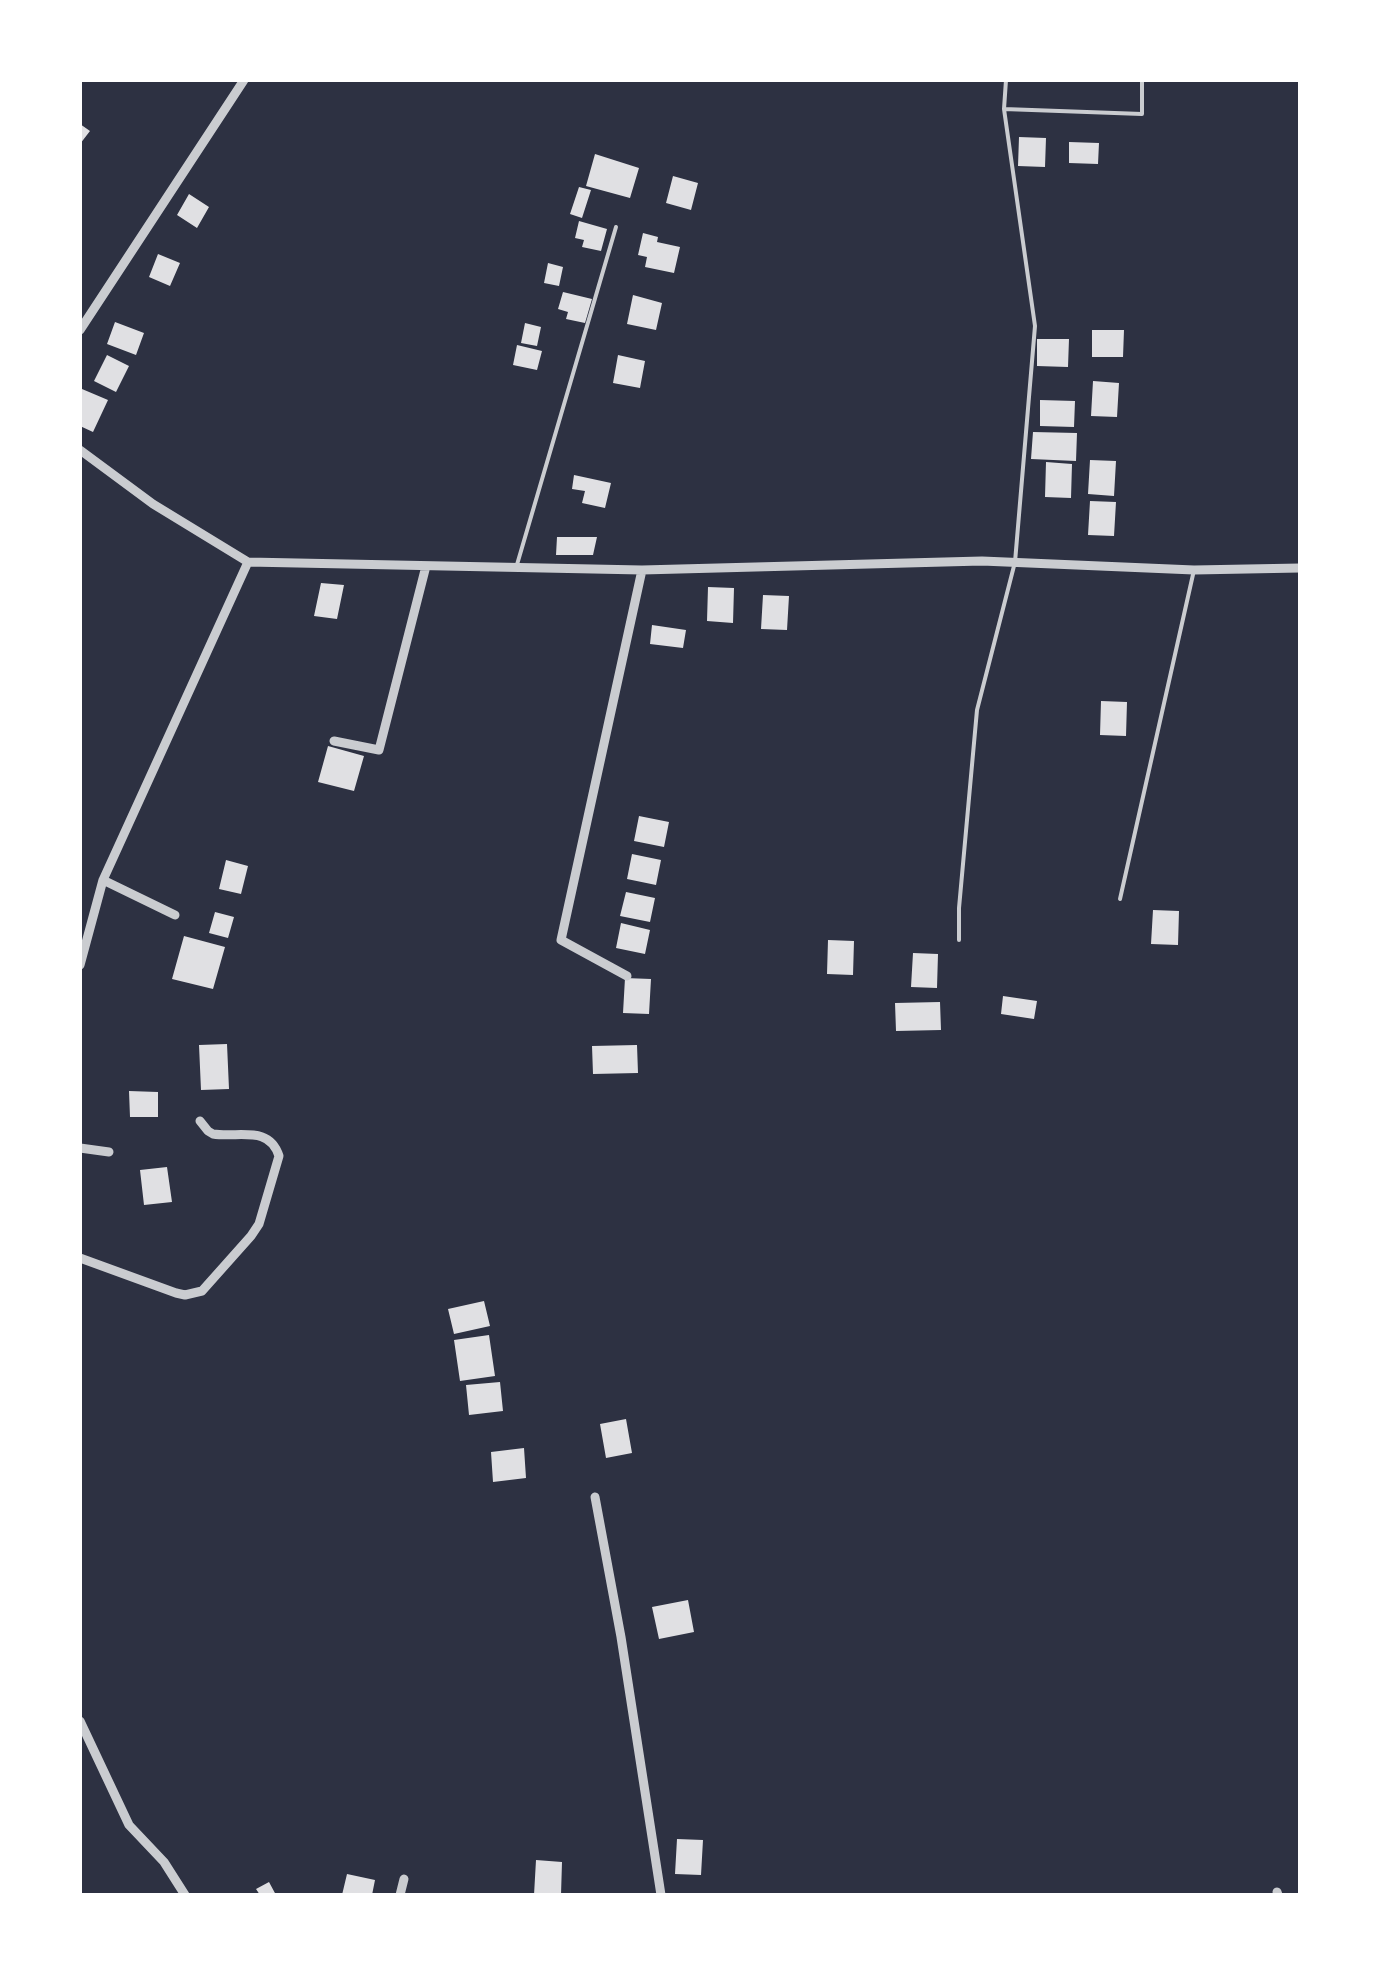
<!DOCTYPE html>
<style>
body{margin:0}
#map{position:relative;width:1380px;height:1975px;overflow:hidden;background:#2d3142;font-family:"Fira Sans Condensed",sans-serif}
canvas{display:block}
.frame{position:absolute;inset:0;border:82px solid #fff;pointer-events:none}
</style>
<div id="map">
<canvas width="1380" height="1975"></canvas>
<div class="frame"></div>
</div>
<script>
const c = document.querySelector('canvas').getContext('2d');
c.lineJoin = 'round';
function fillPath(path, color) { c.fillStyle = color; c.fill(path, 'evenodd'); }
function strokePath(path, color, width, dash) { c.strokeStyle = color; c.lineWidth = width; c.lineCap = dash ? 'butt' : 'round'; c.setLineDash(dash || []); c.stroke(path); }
fillPath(new Path2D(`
 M80 124 90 131 80 144Z
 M1019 137 1046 138 1045 167 1018 166Z
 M1069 142 1099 143 1098 164 1069 163Z
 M595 154 639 168 630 198 586 186Z
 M673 176 698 183 691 210 666 203Z
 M579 187 591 190 582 218 570 214Z
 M189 194 209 207 197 228 177 215Z
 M579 221 607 229 601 251 582 247 584 240 575 238Z
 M643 233 658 237 657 242 680 247 674 273 645 267 647 257 638 255Z
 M158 254 180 263 170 286 149 277Z
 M548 263 563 267 559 286 544 283Z
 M563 292 592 299 585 323 566 319 568 312 558 309Z
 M633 295 662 303 656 330 627 324Z
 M115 322 144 333 136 355 107 344Z
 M525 323 541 327 537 346 521 343Z
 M1092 330H1124L1123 357H1092Z
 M1037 339H1069L1068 367 1037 366Z
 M517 345 542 351 537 370 513 365Z
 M107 355 129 366 116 392 94 381Z
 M618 355 645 361 640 388 613 383Z
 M1093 381 1119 383 1117 417 1091 416Z
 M82 389 108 400 93 432 80 426V394Z
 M1040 400 1075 401 1074 427 1040 426Z
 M1033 432 1077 433 1076 461 1031 459Z
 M1090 460 1116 461 1114 496 1088 494Z
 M1046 462 1072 464 1071 498 1045 497Z
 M574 475 611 483 605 508 582 503 585 491 572 489Z
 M1090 501 1116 502 1114 536 1088 535Z
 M557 537H597L593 555H556Z
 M321 583 344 585 337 619 314 616Z
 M708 587 734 588 733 623 707 621Z
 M763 595 789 596 787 630 761 629Z
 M652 625 686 630 683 648 650 644Z
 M1101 701 1127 702 1126 736 1100 735Z
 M328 746 364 756 354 791 318 782Z
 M639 816 669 822 664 847 634 841Z
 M632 854 661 860 656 885 627 879Z
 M226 860 248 866 241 894 219 889Z
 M626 892 655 898 650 922 620 916Z
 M1153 910 1179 911 1178 945 1151 944Z
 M215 912 234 917 228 938 209 933Z
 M621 923 650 930 645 954 616 948Z
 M184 936 225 947 213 989 172 979Z
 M828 940 854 941 853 975 827 974Z
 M913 953 938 954 937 988 911 987Z
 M625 978 651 979 649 1014 623 1013Z
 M1003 996 1037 1001 1034 1019 1001 1014Z
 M940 1002 941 1030 896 1031 895 1003Z
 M227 1044 229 1089 201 1090 199 1045Z
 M637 1045 638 1073 593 1074 592 1046Z
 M129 1091 158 1092V1117H130Z
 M167 1167 172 1202 144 1205 140 1170Z
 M484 1301 490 1326 454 1334 448 1309Z
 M489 1335 495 1376 460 1381 454 1340Z
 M500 1382 503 1411 469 1415 466 1385Z
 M626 1419 632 1453 606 1458 600 1424Z
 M524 1448 526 1478 493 1482 491 1452Z
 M688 1600 694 1632 659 1639 652 1607Z
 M677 1839 703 1840 701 1875 675 1874Z
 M536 1860 562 1862 561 1895H534Z
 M347 1874 375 1880 372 1895H342Z
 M269 1882 276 1895H260L256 1889Z`), '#e0e0e3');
strokePath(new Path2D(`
 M1004 109 1142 114V80
 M516 568 616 227
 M1120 899 1194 570
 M959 940V908L977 710 1015 562 1035 326 1004 109 1006 80`), '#caccd0', 4);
strokePath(new Path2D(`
 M80 330 244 80
 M80 450 153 504 248 562
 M248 562 642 570 982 561 1194 570 1300 568
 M334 741 379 750 426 566
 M103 880 175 915
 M80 965 103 880 248 562
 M627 976 561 940 642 570
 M80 1148 109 1152
 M80 1258 176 1293 185 1295 202 1291 251 1236 259 1224 279 1156C269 1125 239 1138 213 1134L208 1131 200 1121
 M595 1497 621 1637 661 1895
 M80 1721 129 1825 164 1862 185 1895
 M1277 1892 1278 1895
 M400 1895 404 1879`), '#caccd0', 9);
</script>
